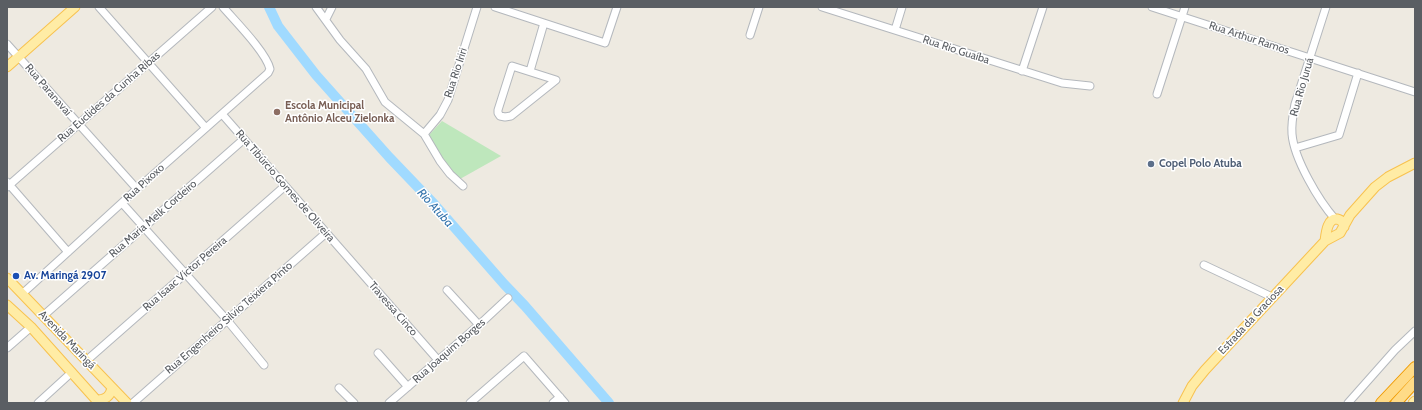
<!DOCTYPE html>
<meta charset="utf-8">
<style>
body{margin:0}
#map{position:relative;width:1422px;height:410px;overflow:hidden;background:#eeeae1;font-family:Cabin,sans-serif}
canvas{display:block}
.frame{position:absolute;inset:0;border:8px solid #5a5e63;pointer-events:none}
</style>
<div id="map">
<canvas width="1422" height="410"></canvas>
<div class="frame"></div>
</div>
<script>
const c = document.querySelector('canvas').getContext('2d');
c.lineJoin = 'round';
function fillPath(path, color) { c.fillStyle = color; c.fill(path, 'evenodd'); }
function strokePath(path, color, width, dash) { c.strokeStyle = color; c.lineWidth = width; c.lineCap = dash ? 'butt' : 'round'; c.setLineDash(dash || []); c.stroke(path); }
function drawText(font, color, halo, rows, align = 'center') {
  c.font = font + ' Cabin,sans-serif'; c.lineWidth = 3; c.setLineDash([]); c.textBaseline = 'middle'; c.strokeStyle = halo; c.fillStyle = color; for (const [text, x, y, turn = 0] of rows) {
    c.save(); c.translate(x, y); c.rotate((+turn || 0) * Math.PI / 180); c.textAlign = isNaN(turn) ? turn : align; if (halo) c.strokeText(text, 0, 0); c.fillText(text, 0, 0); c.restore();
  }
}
fillPath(new Path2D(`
 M442 121 501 156 460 179 446 165 428 136Z`), '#bee7bc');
strokePath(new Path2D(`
 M269 7 278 26 316 75 389 157 434 204 504 284 525 306 609 403`), '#a0daff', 10);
const minor = new Path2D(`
 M99 7 206 128
 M316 7 340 40 366 69 385 102 424 134 440 161 450 174 463 186
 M495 7 605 43 617 7
 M822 7 1062 83 1090 86
 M1152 7 1415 92
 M1326 7 1295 104C1293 114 1291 124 1292 134 1294 159 1319 201 1335 219
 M326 19 332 7
 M895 30 902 7
 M750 35 759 7
 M7 44 137 189
 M512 66 556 80 511 116 505 117 500 116 498 113V110Z
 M530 71 544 23
 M1022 71 1043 7
 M1157 94 1185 7
 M222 114 438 360
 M424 134 440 115 448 100 477 7
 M1295 148 1339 135 1358 73
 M7 182 68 252
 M7 187 212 7
 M122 203 227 320 264 365
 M1204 265 1272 297
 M447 290 479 325
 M22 294 137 189 268 73 270 69C266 52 235 21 223 7
 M43 316 244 139
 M7 348 31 327
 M378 353 408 387
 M86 361 285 186
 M339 388 354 403
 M38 403 72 372
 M133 403 326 233
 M389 403 479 325 508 298
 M470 403 524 356 565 403
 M553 403 560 397
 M1348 403 1395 350 1415 331`);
const major = new Path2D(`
 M7 67 75 7
 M1325 241C1326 234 1327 218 1337 219 1342 220 1343 223 1344 227
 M7 278 127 403
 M7 305 31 327 99 403
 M96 400C105 400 110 397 112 388
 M1183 403 1192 386 1205 370 1325 241 1340 233 1350 215 1375 187 1388 177 1415 163
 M1413 403 1415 401`);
const highway = new Path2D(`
 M1381 403 1415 367
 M1396 403 1415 382`);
strokePath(minor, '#b4b8bd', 9);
strokePath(major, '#f8c24f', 11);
strokePath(highway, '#ef9a00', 12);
strokePath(minor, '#fff', 7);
strokePath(major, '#ffeca5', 9);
strokePath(highway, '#ffdb87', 10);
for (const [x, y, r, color] of [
 [277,112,4,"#8d6e63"],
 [1151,164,4,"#5c6f8a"],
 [16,276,4,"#1a4fb4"]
]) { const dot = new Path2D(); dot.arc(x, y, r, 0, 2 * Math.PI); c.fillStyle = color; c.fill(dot); strokePath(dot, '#fff', 1.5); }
drawText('11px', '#5a5e63', '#fff', [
 ["Rua Arthur Ramos",1249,38,18],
 ["Rua Rio Guaíba",956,50,18],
 ["Rua Rio Iriri",456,73,-72],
 ["Rua Rio Juruá",1302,87,-74],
 ["Rua Paranavaí",48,90,49],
 ["Rua Euclides da Cunha Ribas",109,97,-41],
 ["Rua Pixoxo",144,183,-42],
 ["Rua Tibúrcio Gomes de Oliveira",285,186,49],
 ["Rua Maria Melk Cordeiro",153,219,-41],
 ["Rua Isaac Victor Pereira",185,274,-41],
 ["Travessa Cinco",393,309,49],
 ["Rua Engenheiro Silvio Teixiera Pinto",229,318,-41],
 ["Estrada da Graciosa",1251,320,-47],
 ["Avenida Maringá",67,340,46],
 ["Rua Joaquim Borges",449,351,-41]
]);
drawText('bold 11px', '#785e54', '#fff', [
 ["Escola Municipal",285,106],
 ["Antônio Alceu Zielonka",285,119]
], 'left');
drawText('bold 11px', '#4e5e75', '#fff', [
 ["Copel Polo Atuba",1159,164]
], 'left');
drawText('bold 11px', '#164399', '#fff', [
 ["Av. Maringá 2907",24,276]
], 'left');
drawText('italic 12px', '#3675ad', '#fff', [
 ["Rio Atuba",435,208,48]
]);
</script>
